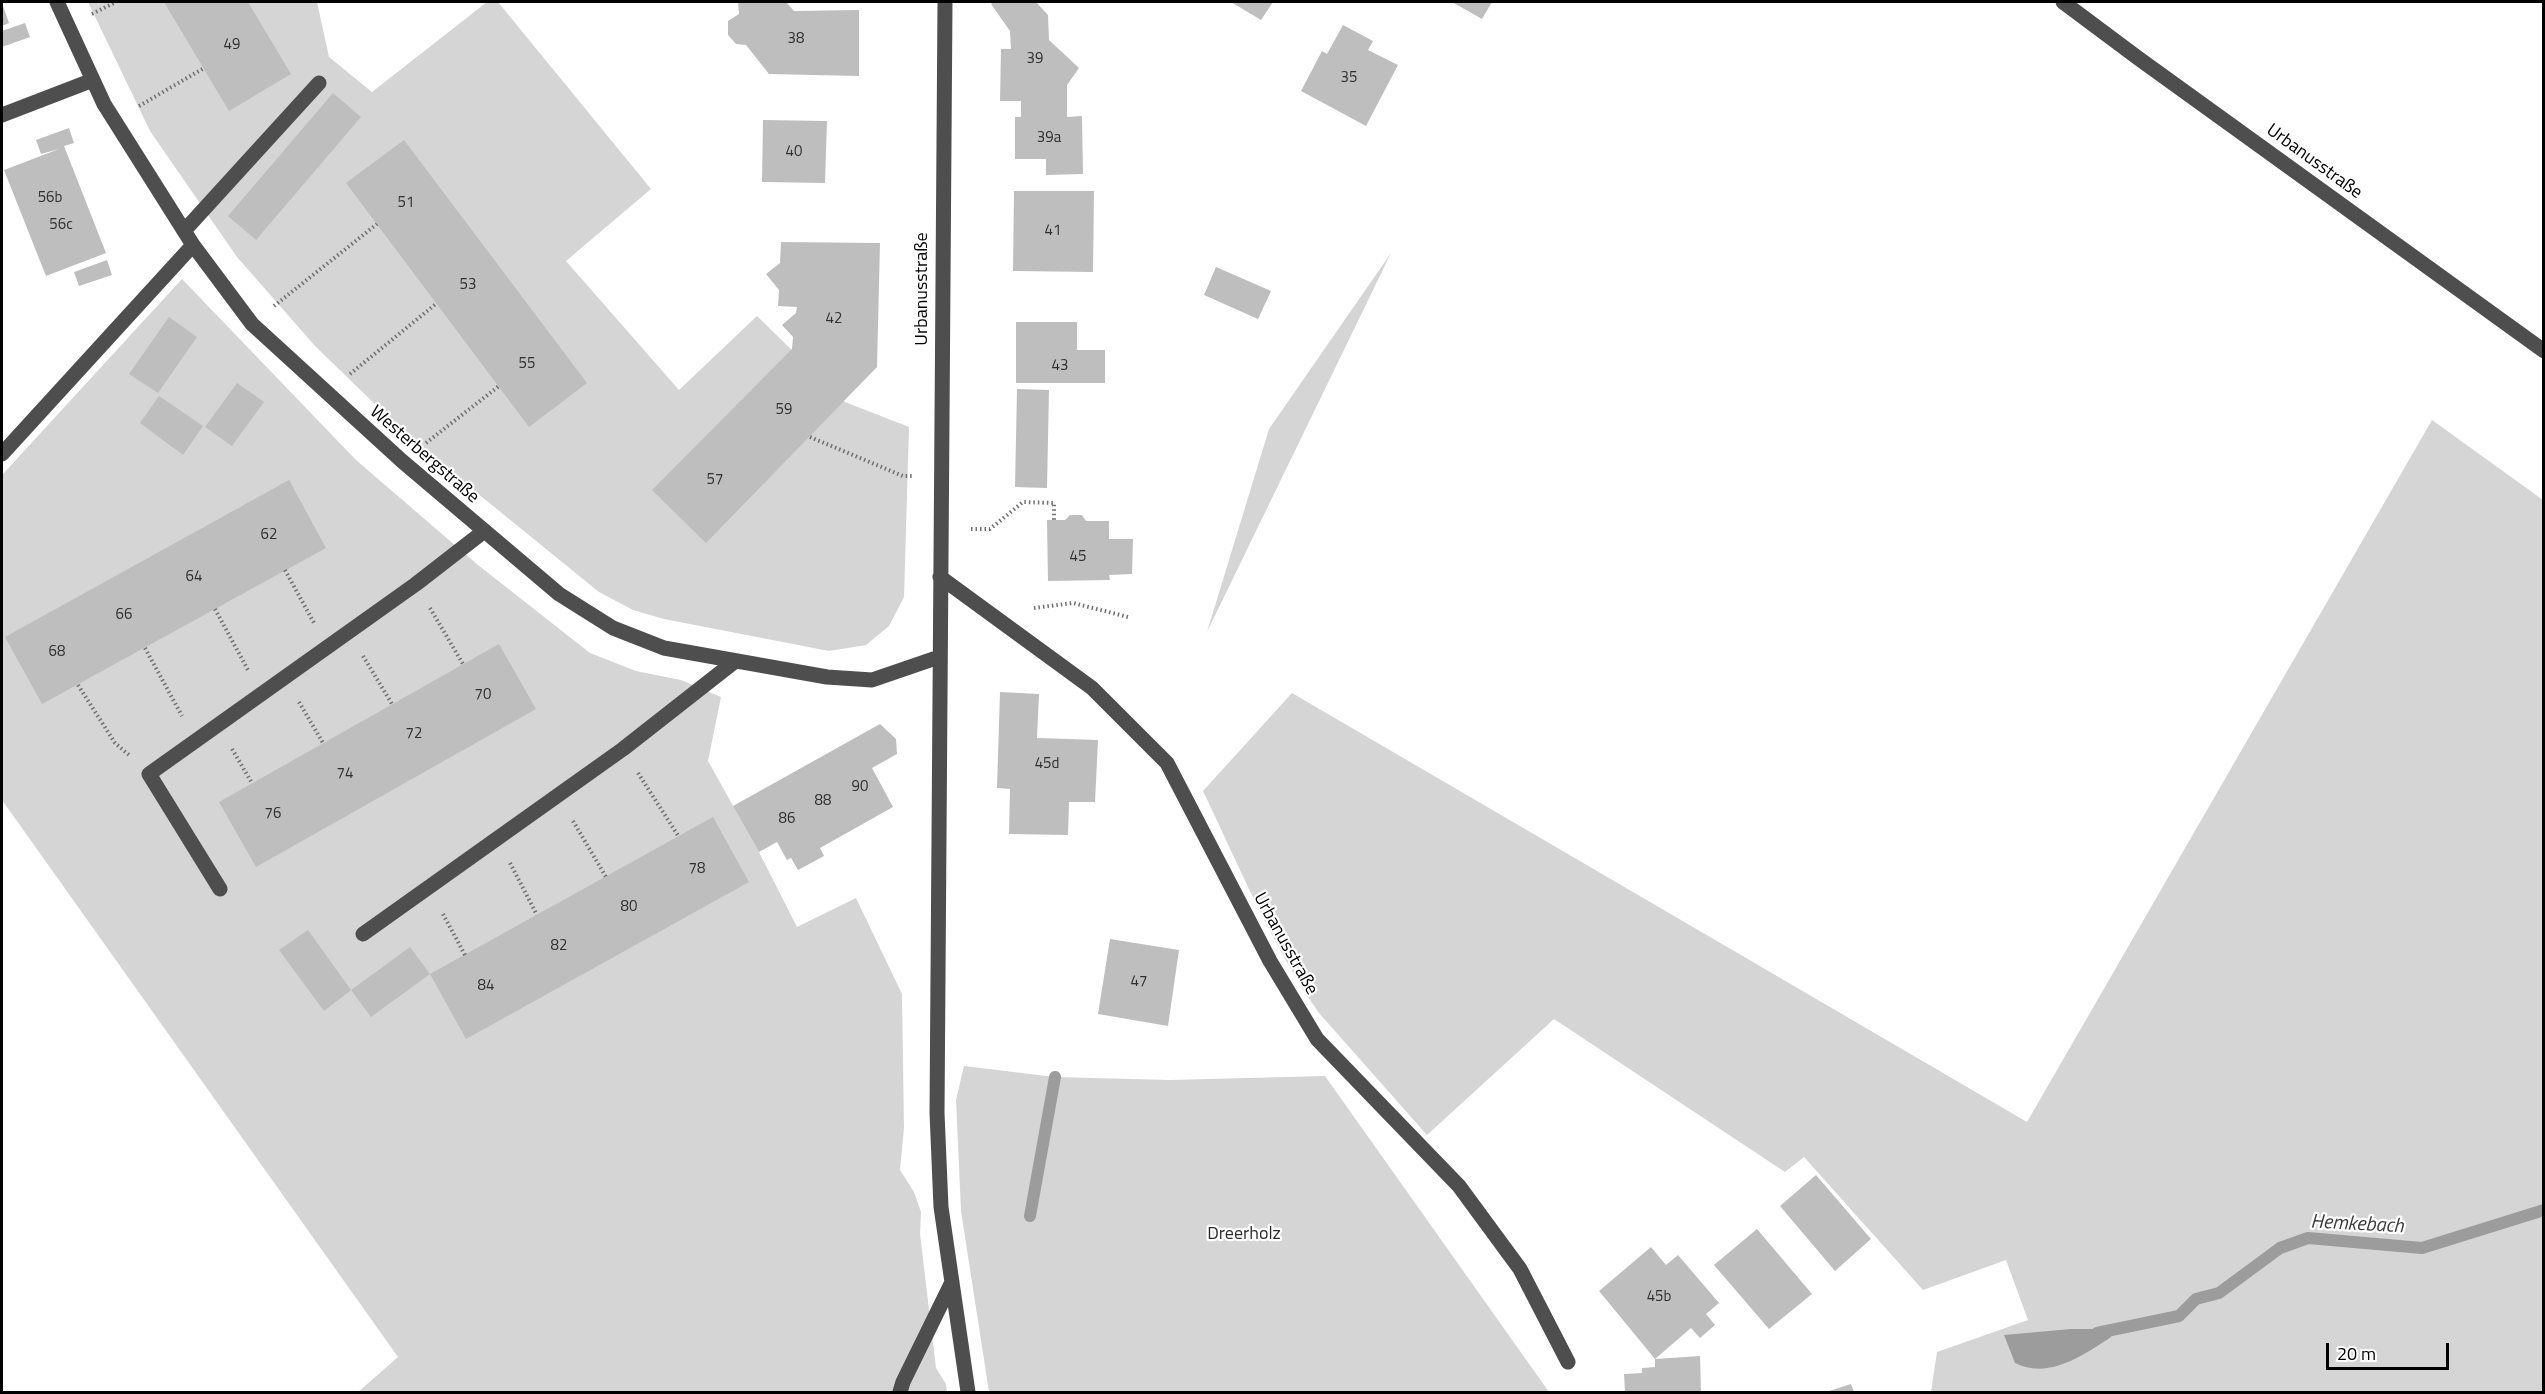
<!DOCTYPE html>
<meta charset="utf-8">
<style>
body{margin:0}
#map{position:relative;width:2545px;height:1394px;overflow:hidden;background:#fff;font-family:"Titillium Web",sans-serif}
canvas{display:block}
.frame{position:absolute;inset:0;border:3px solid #000;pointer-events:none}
.scale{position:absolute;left:2326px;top:1343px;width:123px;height:27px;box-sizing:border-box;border:3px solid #000;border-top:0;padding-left:8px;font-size:18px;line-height:21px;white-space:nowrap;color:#000;-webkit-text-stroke:4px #fff;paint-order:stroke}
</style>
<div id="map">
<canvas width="2545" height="1394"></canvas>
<div class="frame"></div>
<div class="scale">20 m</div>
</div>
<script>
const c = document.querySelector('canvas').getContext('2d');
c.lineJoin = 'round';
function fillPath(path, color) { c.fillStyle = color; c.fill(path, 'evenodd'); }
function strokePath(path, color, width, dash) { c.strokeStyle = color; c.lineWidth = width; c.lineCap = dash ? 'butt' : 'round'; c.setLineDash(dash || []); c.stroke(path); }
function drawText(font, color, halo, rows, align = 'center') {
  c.font = font + ' "Titillium Web",sans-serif'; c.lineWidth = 4.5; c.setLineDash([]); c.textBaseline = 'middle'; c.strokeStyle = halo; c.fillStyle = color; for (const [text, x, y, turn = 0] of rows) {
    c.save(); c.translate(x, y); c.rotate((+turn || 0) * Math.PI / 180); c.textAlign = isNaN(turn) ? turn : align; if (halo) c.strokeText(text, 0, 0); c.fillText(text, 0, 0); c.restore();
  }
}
fillPath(new Path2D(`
 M88 2H317L329 57 372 92 487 2H498L651 189 566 261 679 390 757 316 845 402 909 427 904 597 889 626 866 645 829 651 664 619 633 610 599 592 413 441 315 346 237 257 150 131Z
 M1391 253 1207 632 1269 429Z
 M182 279 356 460 478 565 590 653 636 671 681 680 721 697 708 761 759 852 797 927 856 898 902 994 904 1128 900 1170 914 1192 921 1212 920 1234 936 1368 946 1384 947 1392H358L398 1357 2 800V475Z
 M2432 420 2543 500V1392H1931L1937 1352 2028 1320 2006 1260 1923 1290 1804 1157 1785 1172 1554 1019 1427 1135 1319 1013C1271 944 1239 866 1203 791L1292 693 2027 1122Z
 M964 1066 1055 1077 1170 1080 1325 1076 1549 1392H989L961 1211 956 1100Z`), '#d5d5d5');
fillPath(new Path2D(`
 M2071 1329H2112L2111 1337C2084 1355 2048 1380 2015 1363L2004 1335Z`), '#9c9c9c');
strokePath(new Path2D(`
 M1030 1216 1055 1077
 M2097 1333 2179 1316 2196 1299 2219 1293 2280 1248 2308 1238 2422 1248 2544 1210`), '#9c9c9c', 12);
fillPath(new Path2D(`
 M164 2H248L291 74 229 111Z
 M738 2H786L794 11 859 10V76L769 74 746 45 736 44 728 35V21L739 14Z
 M994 2H1036L1048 15 1049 40 1079 68 1067 85V117L1082 116 1083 174 1046 175V159H1015V117H1021V101H1000L1001 49H1011L1010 31 991 4Z
 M1231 2H1273L1261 20Z
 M1452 2H1492L1482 19Z
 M2 3 9 23 2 26Z
 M25 23 30 37 2 47V31Z
 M1343 25 1373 41 1368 50 1398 65 1366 126 1301 91 1322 51 1327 54Z
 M333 93 361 117 256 240 228 216Z
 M763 120 827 121 825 183 762 182Z
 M69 128 74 143 64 146 106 253 46 276 4 170 59 149 41 154 36 140Z
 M404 140 587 383 529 427 346 183Z
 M1014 191H1094L1093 272 1013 271Z
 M781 242 880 243 877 367 706 543 652 490 792 349 793 337 782 325 796 313 797 307 778 306 779 290 766 274 780 263Z
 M107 260 112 275 79 286 74 272Z
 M1216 267 1271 291 1258 319 1204 295Z
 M169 317 197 337 158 393 129 374Z
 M1016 322H1077V350H1105V383H1016Z
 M237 383 264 402 232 446 205 427Z
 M1017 389 1049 390 1047 488 1015 487Z
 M159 396 203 426 183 455 140 423Z
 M289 480 326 548 42 704 5 637Z
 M1070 515H1082L1086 521H1109V539H1133L1132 574 1109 575 1110 580 1048 581 1047 520H1065Z
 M499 644 536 709 256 867 219 802Z
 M1000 692 1039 694 1037 738 1098 740 1095 802H1069L1068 835 1009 834 1010 789 997 788Z
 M880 724 896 739 897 754 872 768 893 807 820 848 824 856 798 870 791 858 787 860 777 842 759 852 733 806Z
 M713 817 749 882 466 1039 430 974 371 1017 351 990 410 947 430 974Z
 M308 930 351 990 324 1011 279 950Z
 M1110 939 1179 950 1168 1026 1098 1014Z
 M1816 1175 1871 1239 1835 1271 1780 1206Z
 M1757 1229 1812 1294 1769 1329 1714 1265Z
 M1651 1247 1666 1265 1678 1255 1719 1303 1706 1314 1715 1325 1700 1338 1691 1328 1655 1359 1599 1291Z
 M1700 1356 1701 1392H1625L1624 1374 1642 1373V1368L1655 1367V1359Z
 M1851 1384 1854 1392H1826Z`), '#bebebe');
strokePath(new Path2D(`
 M92 14 116 2
 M139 106 204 68
 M274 306 377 224
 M350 374 437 303
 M810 437 903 476H913
 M426 443 499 386
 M971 529H990L1023 502 1054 503V520
 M285 570 314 623
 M430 608 463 664
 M1034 608 1073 603 1128 617
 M215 609 248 670
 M145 648 182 716
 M363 656 392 704
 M78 685 115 743 129 755
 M299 702 323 743
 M232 749 252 783
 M638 773 679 837
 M573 821 606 877
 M510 863 537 915
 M443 914 465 955`), '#707070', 4, [1.5, 3]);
strokePath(new Path2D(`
 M57 2 104 104 193 245 252 324 402 461 559 594 613 628 664 648 827 677 872 680 939 657
 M945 2 937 1113 941 1207 968 1392
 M2063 2 2138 58 2544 351
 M2 115 93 80
 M184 231 319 83
 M2 454 193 245
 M940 577 1092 688 1167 763 1270 961 1317 1039 1459 1186 1520 1269 1568 1362
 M220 889 149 774 416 584 483 532
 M363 934 623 749 734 662
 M900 1392 903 1382 952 1282`), '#4e4e4e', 15);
drawText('15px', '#303030', null, [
 ["38",796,39],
 ["49",232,45],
 ["39",1035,59],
 ["35",1349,78],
 ["39a",1049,138],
 ["40",794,152],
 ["56b",50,198],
 ["51",406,203],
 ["56c",61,225],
 ["41",1053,231],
 ["53",468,285],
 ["42",834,319],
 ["55",527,364],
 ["43",1060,366],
 ["59",784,410],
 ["57",715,480],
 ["62",269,535],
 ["45",1078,557],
 ["64",194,577],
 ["66",124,615],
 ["68",57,652],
 ["70",483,695],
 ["72",414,734],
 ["45d",1047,764],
 ["74",345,774],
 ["90",860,787],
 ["88",823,801],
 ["76",273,814],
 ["86",787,819],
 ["78",697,869],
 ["80",629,907],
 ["82",559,946],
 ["47",1139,982],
 ["84",486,986],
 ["45b",1659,1297]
]);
drawText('18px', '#000', '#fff', [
 ["Urbanusstraße",2314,162,36],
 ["Urbanusstraße",923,289,-90],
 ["Westerbergstraße",424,455,41],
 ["Urbanusstraße",1285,944,61]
]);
drawText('18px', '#2c2c2c', '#fff', [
 ["Dreerholz",1244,1235]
]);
drawText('italic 20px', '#3d3d3d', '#fff', [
 ["Hemkebach",2357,1225,3]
]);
</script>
